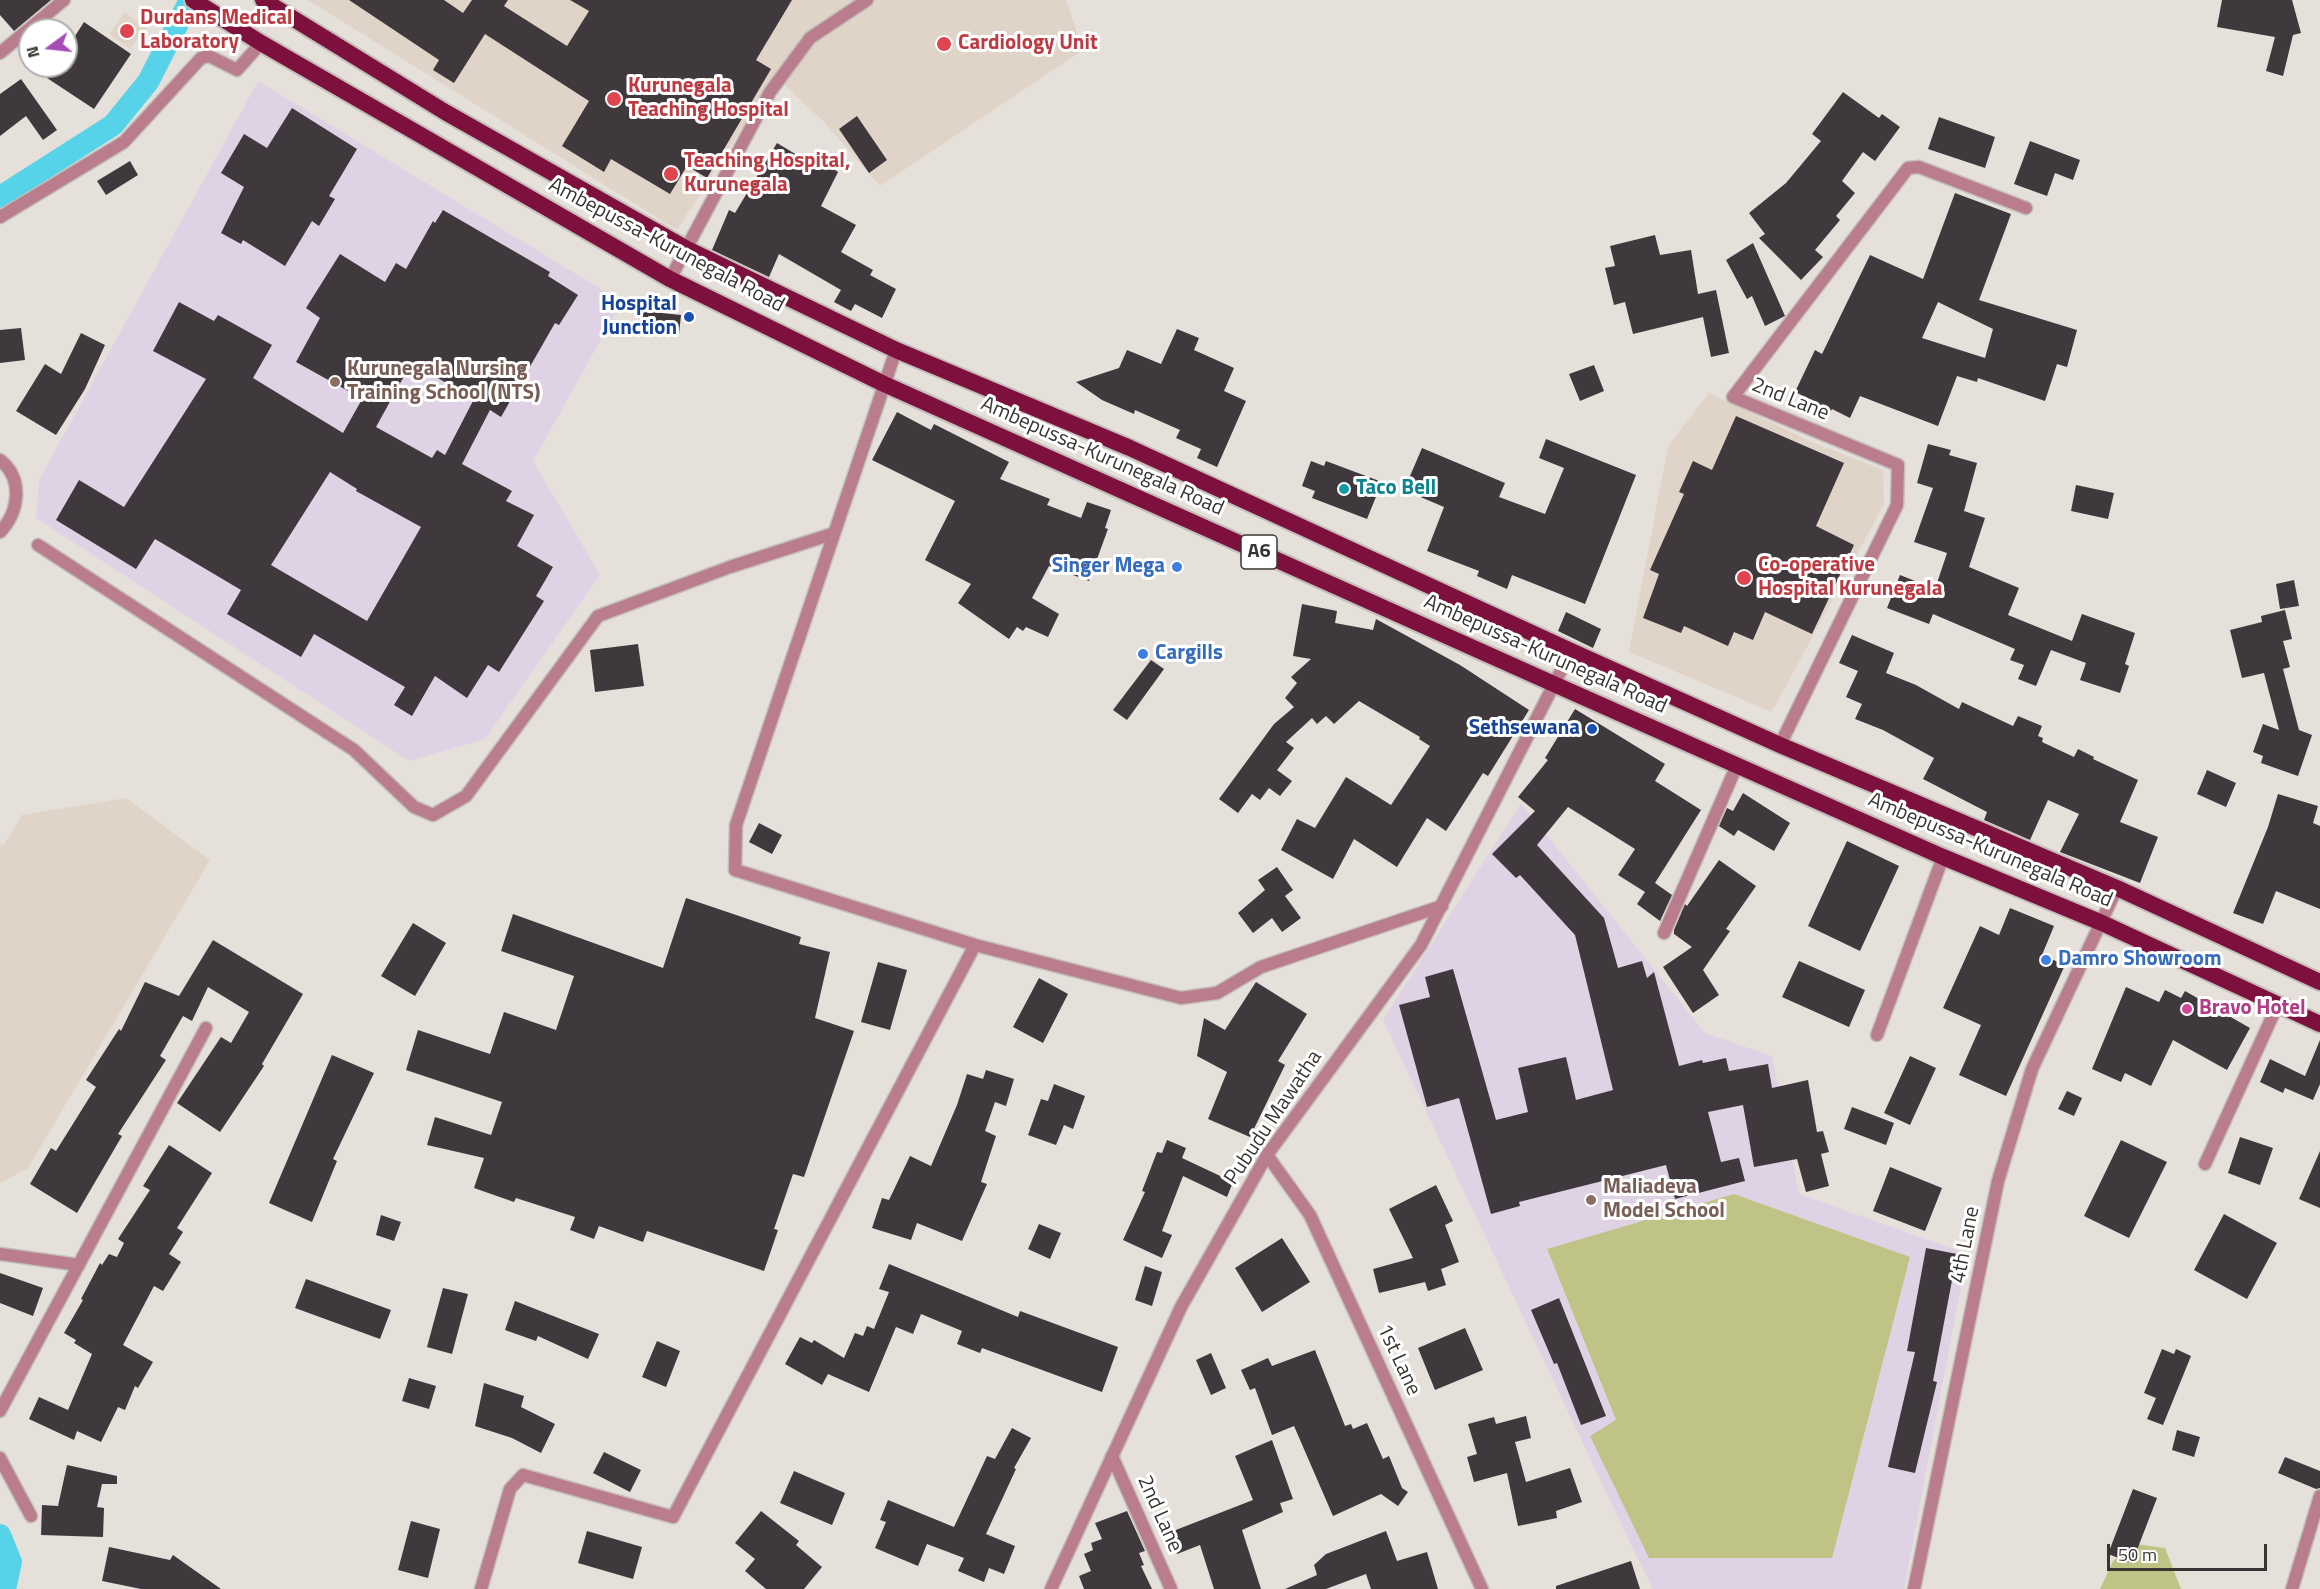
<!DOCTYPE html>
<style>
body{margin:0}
#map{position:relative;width:2320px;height:1589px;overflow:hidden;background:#e6e0da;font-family:"Titillium Web",sans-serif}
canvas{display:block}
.north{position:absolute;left:18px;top:18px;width:60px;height:60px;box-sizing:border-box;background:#fff;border:2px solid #afafae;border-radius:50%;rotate:255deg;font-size:16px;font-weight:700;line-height:24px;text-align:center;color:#383634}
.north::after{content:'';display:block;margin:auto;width:21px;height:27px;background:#a74cb7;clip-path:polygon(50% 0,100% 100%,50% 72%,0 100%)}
.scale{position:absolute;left:2107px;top:1544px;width:160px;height:27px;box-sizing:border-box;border:3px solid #383634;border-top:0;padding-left:8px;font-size:18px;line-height:21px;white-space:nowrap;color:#383634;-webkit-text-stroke:4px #fff;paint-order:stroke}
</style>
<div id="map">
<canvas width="2320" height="1589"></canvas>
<div class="north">N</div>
<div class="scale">50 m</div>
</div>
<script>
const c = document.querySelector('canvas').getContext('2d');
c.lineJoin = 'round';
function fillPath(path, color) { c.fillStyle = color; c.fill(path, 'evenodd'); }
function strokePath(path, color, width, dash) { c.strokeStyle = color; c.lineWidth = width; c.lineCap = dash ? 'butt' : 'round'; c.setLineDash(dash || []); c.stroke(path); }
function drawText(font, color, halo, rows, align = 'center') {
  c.font = font + ' "Titillium Web",sans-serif'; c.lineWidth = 6; c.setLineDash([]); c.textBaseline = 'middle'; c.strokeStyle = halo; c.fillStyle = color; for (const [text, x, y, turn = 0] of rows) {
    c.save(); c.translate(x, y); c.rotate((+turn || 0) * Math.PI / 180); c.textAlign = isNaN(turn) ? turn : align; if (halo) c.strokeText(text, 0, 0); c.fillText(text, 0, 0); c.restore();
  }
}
fillPath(new Path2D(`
 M308 0H1066L1083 50 880 186 825 123 775 76 677 230Z
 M125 12 146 28 130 49 109 34Z
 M1709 393 1814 443 1883 470 1884 504 1772 712 1629 652 1668 446Z
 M126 798 210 860 28 1168 0 1183V844L4 845 22 815Z`), '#e0d3c8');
fillPath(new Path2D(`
 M258 81 622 302 533 461 600 575 485 739 409 761 36 518 39 480Z
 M1521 803 1705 1033 1772 1056 1799 1194 1967 1254 1904 1589H1653L1630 1543 1383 1020ZM1547 1250 1832 1558 1590 1436 1616 1421Z`), '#e0d2e5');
fillPath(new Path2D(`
 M1734 1194 1910 1257 1832 1558H1649L1590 1436 1616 1420 1547 1249Z
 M2135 1544 2165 1548 2181 1589H2100L2113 1561Z`), '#bfc486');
strokePath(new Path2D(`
 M0 197 113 125 148 82 190 0
 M0 1535 11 1562 5 1589`), '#56d3e8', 22);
fillPath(new Path2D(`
 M0 0H51L14 31 0 15Z
 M349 0H444L463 13 472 0H508L504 6 567 46 589 11 570 0H792L756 60 771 69 707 178 687 166 670 194 611 159 604 172 562 146 589 101 485 34 454 83 433 70 439 60Z
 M2222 0H2292L2301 33 2293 35 2283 76 2266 71 2275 37 2217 27Z
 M84 22 131 54 94 109 47 78 55 66H66V50Z
 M21 79 57 130 43 140 26 116 0 136V94Z
 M1843 92 1879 118 1882 114 1900 127 1875 161 1863 152 1842 181 1855 193 1836 216 1840 220 1815 250 1823 257 1801 280 1759 238 1765 234 1749 213 1786 183 1821 141 1812 134Z
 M292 108 357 149 329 196 335 199 319 226 312 221 285 266 243 240 241 244 221 233 244 187 221 173 244 134 267 148Z
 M857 116 887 160 869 173 839 129Z
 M1939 117 1995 137 1985 168 1928 149Z
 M2030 141 2080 160 2073 180 2055 173 2047 196 2014 184Z
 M777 143 807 161 811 154 838 172 821 206 856 225 841 252 873 270 870 275 896 289 882 318 855 304 851 311 834 302 841 290 779 254 769 277 712 250 729 210 735 213Z
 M130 161 138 175 106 195 97 181Z
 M1955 193 2011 214 1979 300 2077 330 2067 367 2057 364 2045 401 1978 378 1977 382 1957 376 1938 426 1860 396 1850 418 1832 409 1827 418 1811 411 1816 402 1795 392 1815 350 1822 354 1870 255 1923 279ZM1938 302 1993 329 1985 358 1922 338Z
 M443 210 550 272 548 276 578 295 559 325 555 323 501 417 490 410 462 464 512 491 506 501 534 515 517 546 553 567 536 596 544 601 499 672 488 665 467 698 435 676 412 716 394 705 405 687 314 634 301 657 227 614 241 590 155 539 136 569 56 520 79 480 124 507 206 379 153 351 179 302 214 321 218 315 272 345 253 378 343 433 361 401 356 398 357 396 296 362 320 318 306 308 340 254 385 282 396 263 406 269 433 221 435 223ZM417 366 474 399 445 455 437 450 432 458 376 427 408 369 413 373ZM330 472 357 489 356 491 421 527 367 621 271 565Z
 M1655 235 1660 255 1691 250 1698 294 1716 290 1729 353 1711 357 1703 317 1633 334 1625 302 1614 305 1605 268 1615 266 1610 246Z
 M1753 243 1785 316 1765 326 1752 296 1747 299 1726 260Z
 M642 311 681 315 679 334 640 330Z
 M21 328 25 360 0 363V330Z
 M1177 329 1199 338 1194 350 1234 368 1224 391 1246 401 1217 467 1197 458 1201 449 1176 438 1180 430 1135 410 1134 414 1102 400 1076 382 1119 368 1127 350 1161 364Z
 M81 333 105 345 85 389 56 435 16 411 45 364 61 374Z
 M1594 365 1604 391 1580 401 1569 374Z
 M897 412 931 430 934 424 1009 462 1000 479 1050 499 1047 505 1081 518 1087 502 1111 510 1105 528 1108 529 1089 581 1049 566 1032 598 1059 614 1048 637 1026 627 1023 631 1017 627 1009 639 958 603 971 584 925 560 955 501 872 460Z
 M1736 416 1844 463 1816 526 1854 545 1812 634 1765 612 1753 640 1734 632 1728 646 1684 626 1681 633 1643 618 1659 574 1650 570 1684 494 1679 492 1693 461 1712 470Z
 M1546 439 1636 475 1585 604 1512 575 1507 589 1477 576 1479 571 1427 551 1444 507 1404 490 1422 448 1505 483 1499 497 1545 514 1564 468 1539 458Z
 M1928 444 1951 450 1949 455 1977 463 1964 511 1985 518 1969 567 2019 588 2008 615 2072 641 2082 614 2135 633 2125 664 2129 666 2120 693 2080 680 2086 663 2051 650 2036 686 2018 679 2024 665 2010 660 2015 649 1933 614 1929 624 1887 608 1900 575 1935 589 1947 553 1914 542 1933 488 1917 483Z
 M1311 461 1324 466 1326 461 1382 482 1367 519 1312 498 1315 491 1302 486Z
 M2076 485 2114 493 2108 519 2071 511Z
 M2294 580 2299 606 2280 609 2276 584Z
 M1302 604 1337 611 1335 623 1373 630 1376 619 1460 665 1529 710 1488 776 1483 773 1446 831 1427 818 1397 867 1354 839 1333 879 1281 850 1297 819 1315 828 1346 777 1391 805 1430 746 1419 739 1420 737 1359 701 1334 724 1326 716 1317 724 1312 718 1286 742 1294 748 1277 770 1292 781 1280 796 1269 788 1260 800 1252 794 1238 813 1219 799 1274 724 1294 707 1285 698 1297 683 1291 677 1311 659 1293 656Z
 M2285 610 2292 639 2283 641 2290 667 2283 669 2299 730 2312 735 2298 776 2261 763 2263 756 2253 752 2263 724 2279 730 2264 673 2242 678 2230 630 2262 622 2261 616Z
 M1566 612 1601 629 1593 648 1558 631Z
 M1852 635 1894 653 1886 673 1916 685 1959 709 1962 702 2013 726 2018 716 2042 726 2038 736 2043 738 2042 742 2074 757 2078 749 2094 757 2093 759 2138 780 2120 822 2158 837 2140 883 2060 852 2079 814 2048 800 2030 840 1984 820 1987 812 1923 779 1934 758 1883 730 1855 719 1862 704 1846 697 1858 671 1839 663Z
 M638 644 644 686 595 692 590 650Z
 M1151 660 1164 669 1127 720 1113 710Z
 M1575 709 1665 764 1655 781 1701 810 1655 883 1672 895 1660 921 1637 904 1645 892 1618 875 1635 849 1568 807 1537 845 1604 918 1618 968 1642 961 1647 978 1654 972 1679 1066 1702 1060 1703 1063 1726 1058 1729 1071 1768 1064 1772 1088 1808 1080 1817 1132 1823 1131 1829 1152 1821 1154 1829 1186 1806 1192 1797 1159 1754 1167 1743 1105 1708 1112 1721 1162 1739 1158 1745 1181 1675 1199 1666 1165 1519 1202 1520 1206 1491 1214 1459 1098 1427 1107 1399 1005 1430 997 1425 977 1453 969 1496 1120 1528 1112 1518 1068 1566 1057 1576 1100 1613 1090 1575 935 1520 875 1516 878 1492 854 1535 811 1518 797 1548 760 1545 758Z
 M2207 770 2236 783 2226 807 2197 794Z
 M1743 793 1790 823 1774 851 1738 830 1734 836 1719 826 1727 808 1733 811Z
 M2278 794 2318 806 2313 823 2320 826V909L2276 891 2263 924 2233 913 2268 827Z
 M759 823 782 835 772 854 749 842Z
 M1847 841 1899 866 1860 951 1808 926Z
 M1719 860 1756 886 1726 929 1730 931 1703 970 1719 995 1693 1013 1663 967 1692 947 1674 934V930L1685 904 1687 906Z
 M1277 867 1293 890 1285 896 1301 918 1282 932 1272 918 1253 933 1238 913 1265 890 1258 880Z
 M686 898 801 937 799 944 830 952 815 1018 854 1031 804 1177 793 1174 774 1229 778 1230 764 1271 647 1231 643 1242 599 1226 594 1239 570 1230 575 1217 516 1198 514 1202 474 1188 484 1158 427 1145 435 1117 491 1135 502 1102 406 1070 418 1030 490 1054 504 1012 556 1030 574 976 501 951 513 914 663 968Z
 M2010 908 2054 926 2042 955 2065 965 2006 1096 1959 1075 1981 1025 1943 1008 1980 926 1999 935Z
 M413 923 446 943 415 996 381 976Z
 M213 940 303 994 262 1064 264 1066 220 1132 177 1103 221 1037 231 1043 249 1012 208 987 192 1021 183 1016 160 1056 166 1060 118 1134 122 1136 77 1213 30 1184 51 1148 56 1151 96 1087 86 1080 119 1029 121 1031 145 982 179 996Z
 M1799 961 1865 990 1849 1027 1782 997Z
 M878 962 907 970 890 1030 861 1022Z
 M1039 978 1068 994 1043 1043 1013 1027Z
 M1256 982 1307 1014 1278 1061 1285 1065 1250 1137 1208 1119 1227 1072 1197 1056 1204 1018 1225 1030Z
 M2126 987 2159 1002 2165 990 2181 998 2185 991 2250 1028 2227 1070 2173 1040 2151 1086 2125 1073 2121 1082 2092 1069Z
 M2320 1040V1084L2313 1100 2285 1088 2283 1093 2260 1082 2270 1059 2305 1076Z
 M332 1055 374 1073 333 1159 337 1161 312 1222 269 1203Z
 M1910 1056 1936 1068 1910 1125 1884 1113Z
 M986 1070 1014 1079 1006 1106 995 1102 985 1131 996 1136 981 1182 987 1184 962 1241 917 1223 911 1240 872 1228 882 1198 889 1200 910 1156 931 1166 957 1105 967 1074 983 1079Z
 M1054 1084 1085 1096 1073 1129 1064 1125 1056 1145 1028 1135 1041 1099 1048 1101Z
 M2067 1091 2082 1098 2074 1116 2058 1109Z
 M1852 1107 1894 1123 1886 1145 1844 1129Z
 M2240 1137 2273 1148 2260 1185 2228 1173Z
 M1167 1140 1186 1148 1182 1158 1233 1182 1227 1197 1183 1176 1162 1231 1172 1235 1162 1258 1123 1240 1145 1192 1142 1191 1157 1152 1162 1153Z
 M2121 1140 2167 1162 2129 1238 2084 1216Z
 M169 1145 212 1173 177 1228 183 1232 169 1254 181 1262 163 1291 154 1286 123 1345 153 1362 138 1388 135 1386 125 1410 118 1407 101 1442 77 1431 74 1440 29 1419 39 1397 68 1410 92 1354 74 1343 76 1340 64 1333 83 1300 81 1299 100 1263 102 1265 109 1254 117 1257 124 1243 118 1239 150 1190 143 1186Z
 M2320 1151V1208L2299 1199Z
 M1890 1167 1942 1188 1925 1231 1873 1211Z
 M1436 1185 1453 1221 1445 1225 1459 1262 1441 1269 1446 1285 1428 1291 1425 1282 1379 1293 1373 1269 1413 1258 1389 1209Z
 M2224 1214 2277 1243 2247 1299 2194 1270Z
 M381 1215 401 1222 394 1241 376 1235Z
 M1039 1224 1061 1233 1050 1259 1028 1249Z
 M1282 1238 1310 1282 1262 1312 1235 1268Z
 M1926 1248 1957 1254 1933 1381 1937 1382 1915 1473 1888 1467 1915 1352 1907 1351Z
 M889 1264 1018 1317 1020 1311 1118 1347 1102 1392 982 1348 980 1353 957 1344 962 1331 921 1314 913 1334 896 1327 869 1392 828 1374 822 1385 785 1364 800 1337 812 1343 814 1340 844 1358 855 1333 863 1336 867 1326 874 1329 889 1292 879 1289Z
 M1145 1266 1162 1272 1152 1306 1135 1300Z
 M0 1273 43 1288 33 1316 0 1303Z
 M306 1279 391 1310 380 1339 295 1308Z
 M443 1288 468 1294 452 1354 427 1347Z
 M1559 1298 1606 1416 1581 1425 1557 1363 1554 1364 1531 1310Z
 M515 1301 599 1334 588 1359 538 1336 536 1341 505 1330Z
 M1465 1328 1483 1370 1435 1390 1418 1348Z
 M657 1341 680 1351 666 1387 642 1377Z
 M2162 1349 2174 1354 2176 1349 2191 1356 2163 1425 2147 1419 2156 1398 2144 1393Z
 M1315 1350 1345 1426 1351 1424 1353 1429 1367 1423 1383 1459 1389 1456 1402 1488 1408 1492 1398 1506 1381 1494 1333 1516 1294 1426 1272 1435 1255 1388 1250 1390 1241 1370 1268 1358 1272 1366Z
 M1211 1353 1226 1388 1211 1395 1196 1360Z
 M409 1378 436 1386 429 1409 402 1401Z
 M484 1383 524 1396 521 1407 555 1424 541 1453 512 1438 475 1426Z
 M1526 1416 1531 1438 1515 1442 1526 1482 1570 1468 1582 1502 1556 1511 1557 1518 1518 1526 1507 1473 1474 1482 1467 1457 1477 1454 1468 1424 1494 1417 1496 1424Z
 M1012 1428 1031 1438 1014 1468 1016 1469 986 1534 1015 1546 1004 1574 989 1568 984 1582 958 1571 964 1558 927 1544 918 1566 875 1548 886 1522 880 1520 888 1500 954 1527 987 1456 995 1459Z
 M2177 1430 2200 1437 2194 1457 2172 1450Z
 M1272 1440 1293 1499 1280 1503 1283 1512 1242 1530 1261 1589H1214L1200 1545 1177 1554 1168 1533 1253 1500 1235 1456Z
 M604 1452 641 1470 630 1492 593 1473Z
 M2285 1457 2320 1471V1488L2316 1489 2278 1473Z
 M67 1465 117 1476V1484H102L97 1507 104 1508 103 1537 41 1535 42 1505 58 1506Z
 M794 1471 845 1493 832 1525 780 1503Z
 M2133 1489 2157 1498 2132 1563 2108 1554Z
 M761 1511 799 1541 796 1545 822 1567 804 1589H766L745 1571 755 1559 735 1543Z
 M1127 1511 1145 1551 1139 1553 1144 1565 1141 1566 1152 1589H1084L1079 1576 1091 1571 1084 1554 1093 1550 1091 1543 1102 1539 1095 1523Z
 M411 1521 440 1529 428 1578 398 1570Z
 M587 1531 642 1547 633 1579 578 1563Z
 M1386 1531 1397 1561 1427 1552 1438 1589H1371L1366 1574 1326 1589H1285L1317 1575 1314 1565 1326 1554Z
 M109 1547 170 1560 173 1555 221 1589H141L102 1581Z
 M1631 1561 1640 1589H1556V1586Z`), '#3f393d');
const service = new Path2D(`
 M38 545 354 750 414 807 433 815 466 796 598 616 730 567 832 534
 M1664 933 1737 765
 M1877 1035 1943 857
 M2205 1164 2278 1004`);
const minor = new Path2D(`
 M0 53 64 0
 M0 217 124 142 201 58 209 56 237 70 261 43
 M670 279 770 92 810 38 867 0
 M896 350 736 825 735 870 975 945 1181 998 1217 993 1261 967 1442 906
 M0 460C24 479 19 512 0 532
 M1780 745 1897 505 1898 465 1733 397 1908 168 1919 167 2026 208
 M1267 1155 1310 1215 1482 1589
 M0 1254 79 1265
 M0 1411 206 1028
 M1112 1456 1171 1589
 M0 1458 31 1516
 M481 1589 510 1489 523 1475 673 1517 975 945
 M1914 1589 1998 1181 2032 1069 2117 888
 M2292 1589 2320 1496`);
const tertiary = new Path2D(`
 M1051 1589 1181 1307 1267 1155 1421 945 1571 651`);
const trunk = new Path2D(`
 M193 0 261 43 670 279 884 384 1556 685 1943 857 2102 923 2320 1024
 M263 0 445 112 687 249 896 350 1130 448 1571 651 1780 745 2117 888 2320 982`);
strokePath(service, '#c3beb9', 15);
strokePath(minor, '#c3beb9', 15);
strokePath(tertiary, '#c3beb9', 15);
strokePath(trunk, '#c3beb9', 20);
strokePath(service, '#ba7d8d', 12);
strokePath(minor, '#ba7d8d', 12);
strokePath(tertiary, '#ba7d8d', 12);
strokePath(trunk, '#7e103e', 16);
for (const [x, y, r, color] of [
 [127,31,8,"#e0444e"],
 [944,44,8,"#e0444e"],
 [614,99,8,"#e0444e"],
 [671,174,8,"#e0444e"],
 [689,317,6,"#1a4fb4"],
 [335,382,6,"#8d6e63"],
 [1344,489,6,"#0f9aa8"],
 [1177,567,6,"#3f7fe0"],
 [1744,578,8,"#e0444e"],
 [1143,654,6,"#3f7fe0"],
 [1592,729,6,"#1a4fb4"],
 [2046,960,6,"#3f7fe0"],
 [2187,1009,6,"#d1479c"],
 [1591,1200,6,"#8d6e63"]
]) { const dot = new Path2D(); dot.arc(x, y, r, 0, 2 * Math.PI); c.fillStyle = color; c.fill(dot); strokePath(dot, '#fff', 2); }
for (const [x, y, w] of [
 [1259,552,36]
]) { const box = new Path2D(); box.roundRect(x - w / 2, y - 17, w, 34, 4.5); c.fillStyle = '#fff'; c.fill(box); strokePath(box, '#383634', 1.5); }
drawText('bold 20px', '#383634', null, [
 ["A6",1259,552]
]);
drawText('bold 21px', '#be3a42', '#fff', [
 ["Durdans Medical",140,19],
 ["Laboratory",140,43],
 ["Cardiology Unit",958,44],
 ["Kurunegala",628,87],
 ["Teaching Hospital",628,111],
 ["Teaching Hospital,",684,162],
 ["Kurunegala",684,186],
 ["Co-operative",1758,566],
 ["Hospital Kurunegala",1758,590]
], 'left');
drawText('21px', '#383634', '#fff', [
 ["Ambepussa-Kurunegala Road",666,246,28],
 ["2nd Lane",1790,400,22],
 ["Ambepussa-Kurunegala Road",1102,457,24],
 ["Ambepussa-Kurunegala Road",1545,655,24],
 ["Ambepussa-Kurunegala Road",1990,851,23],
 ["Pubudu Mawatha",1274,1118,-56],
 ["4th Lane",1966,1245,-79],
 ["1st Lane",1398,1360,65],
 ["2nd Lane",1159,1514,66]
]);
drawText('bold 21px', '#164399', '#fff', [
 ["Hospital",677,305],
 ["Junction",677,329],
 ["Sethsewana",1580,729]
], 'right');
drawText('bold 21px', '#785e54', '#fff', [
 ["Kurunegala Nursing",347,370],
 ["Training School (NTS)",347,394],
 ["Maliadeva",1603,1188],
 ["Model School",1603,1212]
], 'left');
drawText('bold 21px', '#0d838f', '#fff', [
 ["Taco Bell",1356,489]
], 'left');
drawText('bold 21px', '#366cbe', '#fff', [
 ["Singer Mega",1165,567,"right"],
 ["Cargills",1155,654],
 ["Damro Showroom",2058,960]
], 'left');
drawText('bold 21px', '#b23c85', '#fff', [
 ["Bravo Hotel",2199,1009]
], 'left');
</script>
